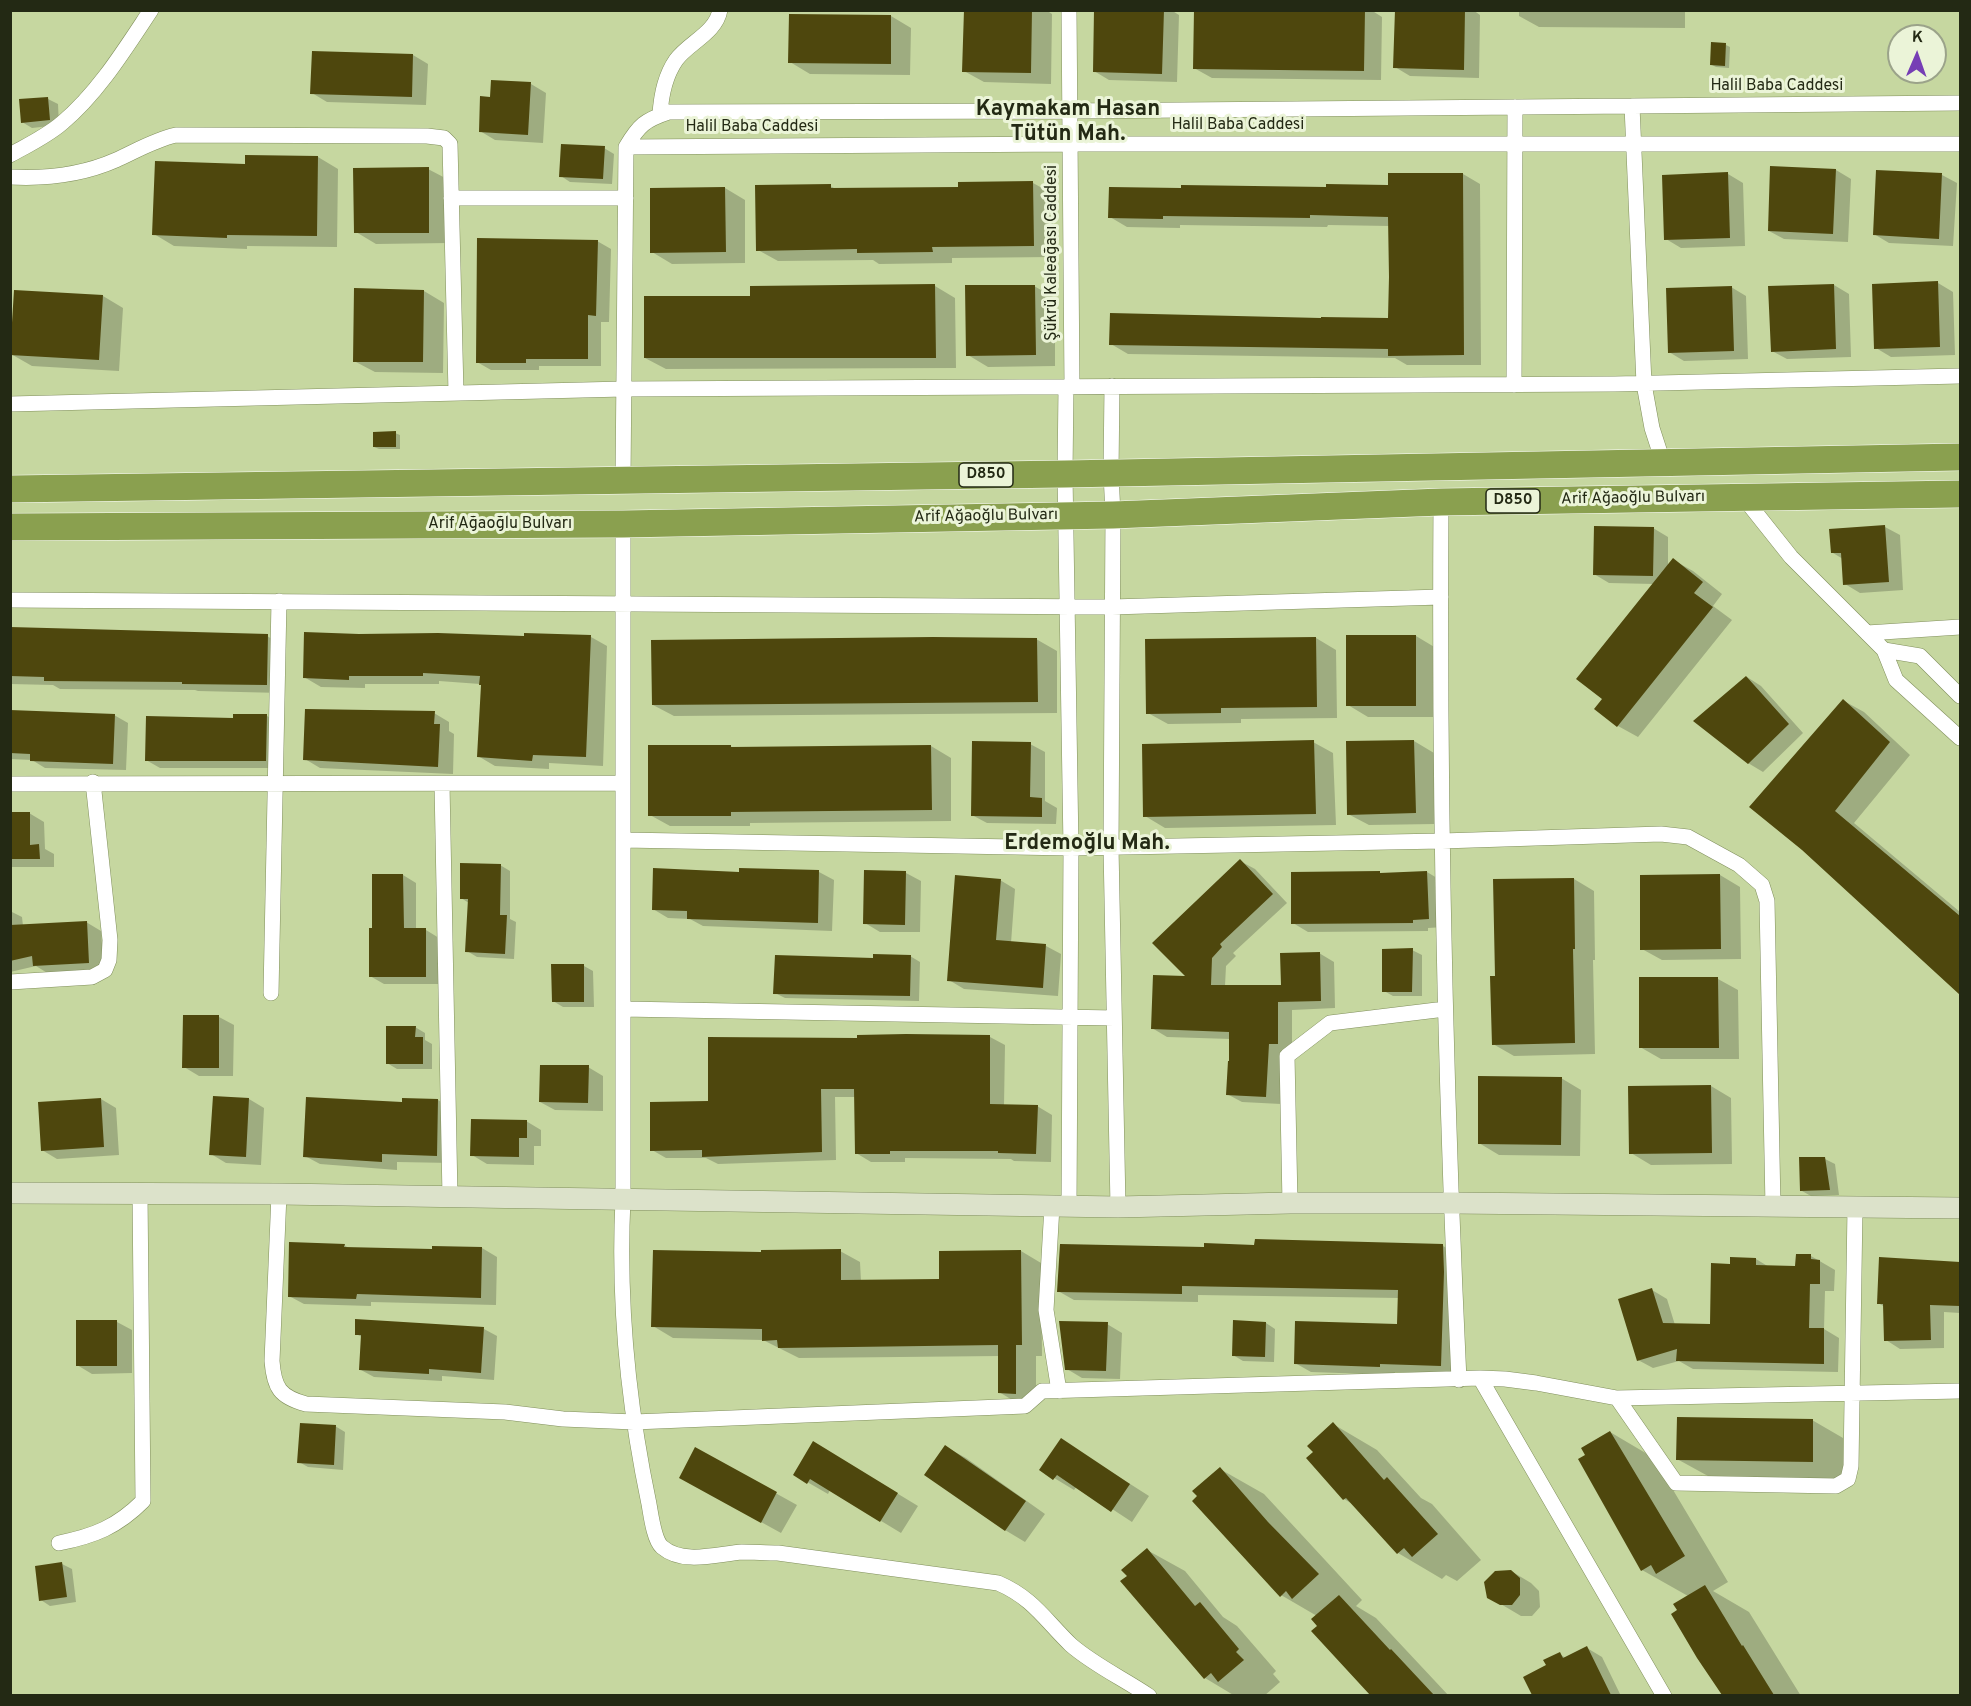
<!DOCTYPE html>
<meta charset="utf-8">
<style>
body{margin:0}
#map{position:relative;width:1971px;height:1706px;overflow:hidden;background:#c6d7a0;font-family:Overpass,sans-serif}
canvas{display:block}
.frame{position:absolute;inset:0;border:12px solid #232914;pointer-events:none}
.north{position:absolute;left:1887px;top:24px;width:60px;height:60px;box-sizing:border-box;background:#ebf4d8;border:2px solid #9ba38a;border-radius:50%;rotate:2deg;font-size:16px;font-weight:700;line-height:24px;text-align:center;color:#232914}
.north::after{content:'';display:block;margin:auto;width:21px;height:27px;background:#763eb5;clip-path:polygon(50% 0,100% 100%,50% 72%,0 100%)}
</style>
<div id="map">
<canvas width="1971" height="1706"></canvas>
<div class="frame"></div>
<div class="north">K</div>
</div>
<script>
const c = document.querySelector('canvas').getContext('2d');
c.lineJoin = 'round';
function fillPath(path, color) { c.fillStyle = color; c.fill(path, 'evenodd'); }
function strokePath(path, color, width, dash) { c.strokeStyle = color; c.lineWidth = width; c.lineCap = dash ? 'butt' : 'round'; c.setLineDash(dash || []); c.stroke(path); }
function drawText(font, color, halo, rows, align = 'center') {
  c.font = font + ' Overpass,sans-serif'; c.lineWidth = 6; c.setLineDash([]); c.textBaseline = 'middle'; c.strokeStyle = halo; c.fillStyle = color; for (const [text, x, y, turn = 0] of rows) {
    c.save(); c.translate(x, y); c.rotate((+turn || 0) * Math.PI / 180); c.textAlign = isNaN(turn) ? turn : align; if (halo) c.strokeText(text, 0, 0); c.fillText(text, 0, 0); c.restore();
  }
}
fillPath(new Path2D(`
 M965 10H1046L1052 14 1051 84 984 82 964 71Z
 M1096 10H1171L1179 15 1177 82 1109 80 1094 71Z
 M1196 10H1371L1382 17 1381 80 1212 78 1194 68Z
 M1396 10H1473L1480 15 1479 78 1410 76 1395 67Z
 M1519 10H1685V28L1539 27 1519 16Z
 M891 16 911 28 910 75 810 74 790 62Z
 M1726 45 1730 47 1729 68 1716 67 1712 65Z
 M413 55 428 64 426 105 327 102 312 93Z
 M531 84 546 93 543 143 495 140 480 131 491 98Z
 M48 99 58 104 59 125 32 128 22 122Z
 M604 148 614 154 612 184 570 182 561 176Z
 M318 157 338 169 337 247 247 246V249L174 246 154 234 247 166Z
 M428 169 449 180V243L376 244 356 232Z
 M1836 170 1851 179 1848 242 1784 239 1769 231Z
 M1463 174 1480 184 1481 365H1407L1395 358 1128 354 1111 344 1389 319 1390 226 1328 225 1327 227 1180 225V228L1127 227 1110 217 1327 188 1389 187Z
 M1728 174 1743 183 1745 246 1681 248 1666 239Z
 M1942 175 1957 183 1953 246 1889 243 1874 234Z
 M1033 183 1053 194V257L952 258V263L879 264 873 260 778 261 758 250 830 186 836 189 959 188Z
 M725 188 745 200V263L672 264 652 252Z
 M597 241 611 249 609 322H601V366H539V370H491L477 362Z
 M1938 283 1953 292 1955 355 1891 357 1876 348Z
 M1834 285 1849 294 1851 357 1787 359 1772 351Z
 M935 286 955 298 956 368 666 369 645 358 752 297Z
 M1034 286 1055 298V366L988 367 968 355Z
 M1731 287 1746 296 1748 359 1684 361 1669 352Z
 M424 291 444 303 443 373 375 372 354 361Z
 M103 296 123 308 119 371 32 366 11 354Z
 M395 433 400 435V449H379L374 447Z
 M1885 527 1900 535 1903 590 1860 593 1845 584 1843 559 1833 553Z
 M1653 528 1668 537V566L1673 560 1693 571 1722 594 1713 606 1732 620 1638 737 1618 726 1604 698 1654 584 1609 583 1594 574Z
 M10 629 267 636 282 645V693L198 691 195 690 60 689 53 685 10 684Z
 M359 635 526 638 591 637 607 646 603 766 549 763V769L495 766 478 756 483 685 480 684 439 681V684H365V688L321 687 304 677Z
 M1416 636 1436 648V717H1368L1348 705Z
 M1316 638 1336 650 1337 718 1241 719V723L1168 724 1148 713 1147 641Z
 M1036 639 1057 651V713L674 716 653 705Z
 M1747 677 1761 686 1803 733 1763 772 1748 763Z
 M1844 701 1864 712 1910 755 1854 823 1960 912V993L1803 849Z
 M10 711 114 715 128 723 126 770 45 768 32 760 10 759Z
 M434 713 449 722V731L454 734 453 774 320 768 305 759Z
 M267 716 280 723 279 768H160L146 760 235 720Z
 M1414 741 1434 753 1435 824 1369 825 1348 814 1347 742Z
 M1313 742 1333 753 1336 825 1165 828 1145 816Z
 M1030 744 1045 752V801L1057 808 1056 824 987 823 972 815Z
 M730 746 734 748 931 746 951 758V821L750 823V826H670L650 815Z
 M29 813 44 822 45 849 54 854V867H10V814Z
 M1240 861 1255 869 1287 903 1233 953 1236 956 1226 966 1225 986 1283 987 1319 953 1334 962 1335 1008 1292 1010V1051L1281 1104 1242 1102 1227 1094 1231 1039 1167 1037 1152 1028 1188 977Z
 M500 865 510 871V919L516 922 514 959 477 957 467 951 469 903 461 898Z
 M819 872 834 880 832 931 703 926 690 919 668 918 653 909 740 873Z
 M1427 872 1442 881 1444 927 1428 928V931L1308 932 1293 923 1380 873 1382 874Z
 M906 873 921 881 920 932H880L865 923Z
 M373 875H403L416 883V930H426L439 938 438 984H384L370 976 373 929Z
 M1720 875 1740 887 1741 959 1662 960 1642 949Z
 M1574 879 1594 891 1595 960H1593L1595 1054 1514 1056 1493 1044 1496 977Z
 M1000 880 1015 889 1011 943 1046 946 1061 954 1058 996 964 989 949 980Z
 M10 911 22 917 23 926 86 922 101 931 104 971 49 974 36 966 10 972Z
 M1412 950 1422 955V996H1393L1384 991Z
 M910 956 920 962 919 1001 785 998 775 993 874 960Z
 M584 966 593 971 594 1007H563L553 1001Z
 M1640 979H1718L1738 990 1739 1059H1661L1640 1047Z
 M219 1017 234 1025 233 1076H199L184 1067Z
 M415 1027 425 1033V1040L432 1044V1069H397L387 1063Z
 M990 1037 1005 1045 1004 1106H1037L1052 1115 1051 1162 1014 1161 1011 1159 905 1158V1162H871L856 1153V1097H835L836 1160 718 1164 706 1158H666L652 1150 709 1103 858 1039Z
 M588 1067 603 1076V1111L555 1110 540 1102Z
 M1561 1078 1581 1090 1580 1156 1499 1155 1479 1143Z
 M1711 1086 1731 1098 1732 1164 1651 1165 1631 1153 1630 1087Z
 M214 1097 249 1099 264 1108 261 1165 226 1163 211 1154Z
 M101 1099 116 1108 119 1155 57 1159 42 1150Z
 M438 1100 453 1109 452 1163 397 1162V1170L320 1164 305 1156 403 1103Z
 M526 1121 541 1130V1146H534V1165L487 1164 472 1155Z
 M1825 1159 1835 1164 1839 1195 1811 1196 1802 1191Z
 M344 1245 350 1249 433 1251 482 1248 497 1257 496 1305 371 1302V1306L304 1304 289 1296Z
 M1256 1246H1443L1459 1255 1457 1374 1395 1372V1375L1311 1372 1295 1363 1398 1326 1399 1298 1198 1295V1302L1074 1300 1058 1291 1205 1248Z
 M840 1251 860 1262 861 1282 940 1281 1021 1251 1041 1263 1042 1356H1036V1404H1019L999 1392 1000 1356 799 1358 763 1340 673 1338 653 1326 762 1254Z
 M1797 1255 1811 1256 1835 1270 1834 1291H1825L1824 1329 1839 1338 1838 1372 1693 1369 1679 1361 1653 1368 1638 1360 1652 1290 1667 1299 1675 1325 1711 1326 1732 1265 1756 1259 1769 1267H1797Z
 M1880 1259 1960 1263V1313L1944 1312V1348L1900 1349 1886 1340 1885 1307 1878 1303Z
 M117 1322 132 1330V1373L92 1374 77 1365Z
 M1266 1323 1275 1329 1274 1362 1243 1361 1233 1355Z
 M1107 1324 1122 1333 1120 1379 1082 1378 1067 1369Z
 M484 1329 497 1336 494 1380 442 1376V1381L374 1377 361 1370 362 1337 356 1334Z
 M1812 1420 1843 1438V1479L1708 1476 1677 1459Z
 M1333 1424 1377 1450 1421 1498 1432 1504 1481 1560 1457 1581 1446 1575 1442 1579 1398 1553 1354 1505 1344 1499 1308 1459 1315 1452Z
 M335 1426 345 1432 343 1470 308 1467 299 1462Z
 M1610 1432 1654 1458 1728 1582 1713 1591 1749 1612 1801 1696H1723L1673 1614 1679 1611 1688 1596 1642 1570 1587 1455Z
 M1061 1440 1149 1496 1132 1522 1077 1486 1074 1490 1041 1470Z
 M946 1447 966 1458 1045 1514 1025 1542 1005 1530Z
 M696 1449 797 1505 781 1533 701 1489Z
 M834 1455 918 1506 901 1533 830 1490 828 1494 795 1475Z
 M1220 1469 1264 1494 1362 1600 1356 1606 1376 1618 1449 1696H1372L1313 1631 1319 1626 1317 1616 1281 1595Z
 M1147 1550 1185 1571 1223 1617 1237 1626 1276 1671 1273 1674 1280 1682 1264 1696H1235L1205 1678Z
 M62 1564 72 1569 76 1602 50 1606 41 1600Z
 M1511 1571 1531 1583 1539 1591 1540 1607 1532 1616H1521L1489 1597Z
 M1587 1648 1602 1657 1621 1696H1534L1525 1677 1548 1666 1559 1654 1566 1658Z`), '#0003');
fillPath(new Path2D(`
 M964 10H1032L1031 73 962 72Z
 M1094 10H1164L1162 74 1093 72Z
 M1194 10H1365L1364 71 1193 69Z
 M1395 10H1465L1464 70 1393 68Z
 M789 14 891 15V64L788 63Z
 M1711 42 1726 43 1725 66 1710 65Z
 M312 51 413 54 412 97 310 94Z
 M491 80 531 82 528 135 479 132 480 96 490 97Z
 M48 97 50 120 21 123 19 99Z
 M561 144 605 146 603 179 559 177Z
 M245 155 318 156 317 236 227 235V238L152 235 155 161 245 164Z
 M1770 166 1836 169 1833 234 1768 231Z
 M429 167V233H354L353 168Z
 M1876 170 1942 173 1939 239 1873 235Z
 M1728 172 1730 238 1664 240 1662 175Z
 M1388 173H1463L1464 355 1388 356V349L1109 345 1110 313 1321 318V317L1388 318 1389 277 1388 217 1310 215V218L1163 216V219L1108 218 1109 187 1181 188V185L1326 187V184L1388 185Z
 M1033 181 1034 246 932 247 933 252 857 253V249L756 251 755 185 831 184V188L958 187V182Z
 M725 187 726 252 650 253V188Z
 M477 238 598 240 596 316 588 315V359H526V363H476Z
 M1938 281 1940 347 1874 349 1872 284Z
 M935 284 936 358H644V296H750V286Z
 M1834 284 1836 349 1771 352 1768 286Z
 M965 285H1035L1036 355 966 356Z
 M1732 286 1734 351 1668 353 1666 288Z
 M354 288 424 290 423 362H353Z
 M14 290 103 295 99 360 10 355Z
 M396 431V447H373V432Z
 M1885 525 1889 582 1843 585 1841 553H1831L1829 529Z
 M1594 526 1654 527 1653 576 1593 575Z
 M1673 558 1703 582 1694 593 1713 607 1617 727 1594 709 1602 699 1576 679Z
 M10 627 268 634 267 685 182 684V682L44 681V677L10 676Z
 M304 632 359 634 438 633 524 636V633L591 635 586 757 533 755 532 761 477 757 481 685H479L480 676 423 673V676H349V680L303 678Z
 M1346 635H1416V706H1346Z
 M933 637 1037 638 1038 702 652 705 651 640Z
 M1316 637 1317 707 1221 708V713L1146 714 1145 639Z
 M1746 676 1789 724 1748 764 1693 721Z
 M1843 699 1890 742 1835 811 1960 916V995L1802 850 1749 807Z
 M305 709 435 711 434 724H440L438 767 303 760Z
 M10 710 115 714 113 764 30 761V754L10 753Z
 M233 714H267L266 761H145L146 716 233 718Z
 M1314 740 1316 814 1143 817 1142 744Z
 M1414 740 1416 813 1347 815 1346 741Z
 M972 741 1031 742 1030 797 1042 798V817L971 816Z
 M648 745H731V747L931 745 932 810 731 812V816H648Z
 M10 812H30V845L39 844 40 859H10Z
 M1240 859 1273 894 1220 944 1222 947 1212 958 1211 985H1281L1280 953 1320 952 1321 1001 1278 1002V1044H1269L1266 1097 1226 1095 1228 1061H1229V1032L1151 1029 1153 975 1185 976 1152 943Z
 M460 863 501 864 500 915H507L505 954 465 952 468 899H460Z
 M653 868 739 872V868L819 870 818 923 687 919V911L652 910Z
 M864 870 906 871 905 925 863 924Z
 M1380 871V873L1427 871 1429 919 1413 920V923L1291 924V872Z
 M372 874H403L404 928H426V977H369V928H372Z
 M1720 874 1721 949 1640 950V875Z
 M955 875 1001 879 996 940 1046 944 1043 988 947 981Z
 M1574 878 1575 949H1573L1575 1043 1492 1045 1490 976H1495L1493 879Z
 M87 921 89 963 33 966 32 956 10 961V925Z
 M1413 948 1412 992H1382V949Z
 M873 954 911 955 910 996 773 994 775 955 873 958Z
 M551 964H584V1002H552Z
 M1639 977H1718L1719 1048H1639Z
 M183 1015H219V1068H182Z
 M386 1026H416L415 1037H423V1064H386Z
 M906 1034 990 1035V1104L1038 1105 1036 1154 998 1153V1151H890V1154H855L854 1089H821L822 1152 702 1157V1150L650 1151V1102L708 1101V1037L857 1038V1035Z
 M540 1065H589L588 1103 539 1102Z
 M1478 1076 1562 1077 1561 1145 1478 1144Z
 M1711 1085 1712 1153 1629 1154 1628 1086Z
 M213 1096 249 1098 246 1157 209 1155Z
 M306 1097 402 1102V1098L438 1099 437 1156 382 1154V1162L303 1157Z
 M101 1098 104 1147 41 1151 38 1102Z
 M471 1119 527 1120V1138H519V1157L470 1156Z
 M1799 1157H1825L1830 1190 1800 1191Z
 M1255 1239 1443 1244 1444 1272 1441 1366 1380 1364V1367L1294 1364 1295 1321 1397 1324 1398 1290 1182 1286V1294L1057 1292 1060 1244 1204 1247V1243L1254 1245Z
 M289 1242 345 1244 344 1247 432 1249V1246L482 1247 481 1298 357 1294 356 1299 288 1297Z
 M841 1249V1280L939 1279V1251L1021 1250 1022 1345H1016V1394L998 1393V1345L778 1348 777 1340 762 1341V1329L651 1327 653 1250 761 1252V1250Z
 M1796 1254H1811V1259L1820 1260V1284H1810L1809 1328H1824V1364L1676 1361 1677 1349 1637 1361 1618 1299 1652 1288 1663 1323 1710 1324 1711 1263 1730 1264V1257L1756 1258V1265L1795 1266Z
 M1879 1257 1960 1262V1306L1930 1305 1931 1340 1884 1341 1883 1304H1877Z
 M355 1319 484 1327 481 1373 429 1369V1374L359 1370 361 1335H355Z
 M76 1320H117V1366H76Z
 M1233 1320 1266 1322 1265 1357 1232 1356Z
 M1059 1321 1108 1322 1106 1371 1065 1370Z
 M1677 1417 1813 1419V1462L1676 1460Z
 M1333 1422 1384 1480 1387 1477 1438 1534 1412 1557 1404 1548 1397 1554 1346 1498 1343 1500 1306 1458 1313 1452 1307 1446Z
 M300 1423 336 1425 334 1465 297 1463Z
 M1610 1431 1685 1556 1656 1574 1651 1565 1641 1571 1578 1459 1585 1455 1581 1448Z
 M1061 1438 1130 1484 1111 1512 1057 1475 1053 1480 1039 1470Z
 M813 1441 898 1493 880 1522 810 1479 807 1484 793 1475Z
 M945 1445 1026 1501 1005 1531 924 1475Z
 M695 1447 777 1492 761 1523 679 1478Z
 M1220 1467 1268 1522 1319 1574 1292 1599 1286 1591 1280 1597 1192 1501 1197 1496 1192 1491Z
 M1147 1548 1195 1606 1200 1602 1239 1649 1236 1652 1244 1660 1218 1682 1211 1673 1204 1679 1120 1581 1127 1576 1121 1570Z
 M62 1562 67 1597 39 1601 35 1566Z
 M1511 1570 1520 1578V1595L1512 1605H1500L1487 1598 1484 1582 1495 1571Z
 M1705 1585 1742 1646 1743 1645 1774 1695H1722L1697 1658 1671 1614 1677 1610 1673 1604Z
 M1339 1595 1390 1650 1391 1649 1434 1695H1370L1311 1631 1317 1626 1311 1619Z
 M1587 1646 1611 1695H1532L1523 1677 1546 1665 1543 1660 1560 1652 1563 1658Z`), '#4e470d');
const street = new Path2D(`
 M1069 10 1072 387
 M660 115C661 96 665 76 676 60 688 43 716 33 720 10
 M626 147 1070 144H1960
 M10 155C28 145 47 136 62 123 98 93 125 49 151 10
 M10 177C47 179 82 175 116 160 136 151 154 140 176 135L427 136 444 138 450 144 456 393
 M451 198H626
 M1514 385 1515 107
 M1112 386 1111 473 1113 515 1111 847 1118 1207
 M1066 387 1065 474 1071 848 1069 1207
 M10 404 624 389 1615 384 1960 376
 M1663 462 1652 428 1644 384 1632 106 1960 103
 M623 480 626 147C639 125 645 120 669 112L1070 111 1632 106
 M1744 498 1791 557 1884 650
 M1441 502C1439 795 1445 1087 1459 1380
 M623 524V1199C618 1301 628 1404 649 1504 651 1515 654 1540 662 1547 683 1565 717 1554 742 1552 754 1552 766 1553 778 1553L998 1583C1033 1598 1045 1620 1071 1645 1094 1665 1124 1679 1149 1696
 M10 600 1112 607 1441 597
 M1867 633 1960 627
 M1960 696 1920 656 1884 650 1896 680 1960 738
 M10 784 623 783
 M442 784 450 1197
 M623 840 1071 848 1442 841 1661 834 1688 837 1739 865 1762 885 1767 901 1773 1207
 M10 982 92 977 105 970 109 960 110 940 93 782
 M271 993 279 601
 M623 1009 1114 1018
 M279 1194 272 1361C274 1388 280 1397 306 1404L505 1412 563 1419 634 1422 1025 1406 1042 1391 1480 1378 1505 1379 1536 1383 1617 1398 1960 1391
 M1290 1203 1287 1056 1330 1023 1445 1009
 M1052 1206 1046 1310 1059 1391
 M1480 1378 1664 1696
 M1617 1398 1676 1483 1836 1486 1848 1479 1851 1466 1855 1208
 M59 1543C94 1536 117 1527 143 1501L140 1193`);
const secondary = new Path2D(`
 M10 1193 279 1194 1118 1207 1290 1203H1451L1960 1208`);
const highway = new Path2D(`
 M10 489 1065 474 1960 457
 M10 527 623 524 1113 515 1441 502 1960 494`);
strokePath(street, '#808f5c', 16);
strokePath(secondary, '#808f5c', 22);
strokePath(highway, '#fff', 28);
strokePath(street, '#fff', 15);
strokePath(secondary, '#dce2ca', 21);
strokePath(highway, '#8aa04f', 27);
for (const [x, y, w] of [
 [986,475,54],
 [1513,501,54]
]) { const box = new Path2D(); box.roundRect(x - w / 2, y - 12, w, 24, 4.5); c.fillStyle = '#ebf4d8'; c.fill(box); strokePath(box, '#232914', 1.5); }
drawText('bold 15px', '#232914', null, [
 ["D850",986,475],
 ["D850",1513,501]
]);
drawText('16px', '#232914', '#ebf4d8', [
 ["Halil Baba Caddesi",1777,87],
 ["Halil Baba Caddesi",1238,126],
 ["Halil Baba Caddesi",752,128],
 ["Şükrü Kaleağası Caddesi",1053,253,-90],
 ["Arif Ağaoğlu Bulvarı",1633,499,-1],
 ["Arif Ağaoğlu Bulvarı",986,517,-1],
 ["Arif Ağaoğlu Bulvarı",500,525]
]);
drawText('bold 22px', '#232914', '#ebf4d8', [
 ["Kaymakam Hasan",1068,111],
 ["Tütün Mah.",1068,136],
 ["Erdemoğlu Mah.",1087,845]
]);
</script>
